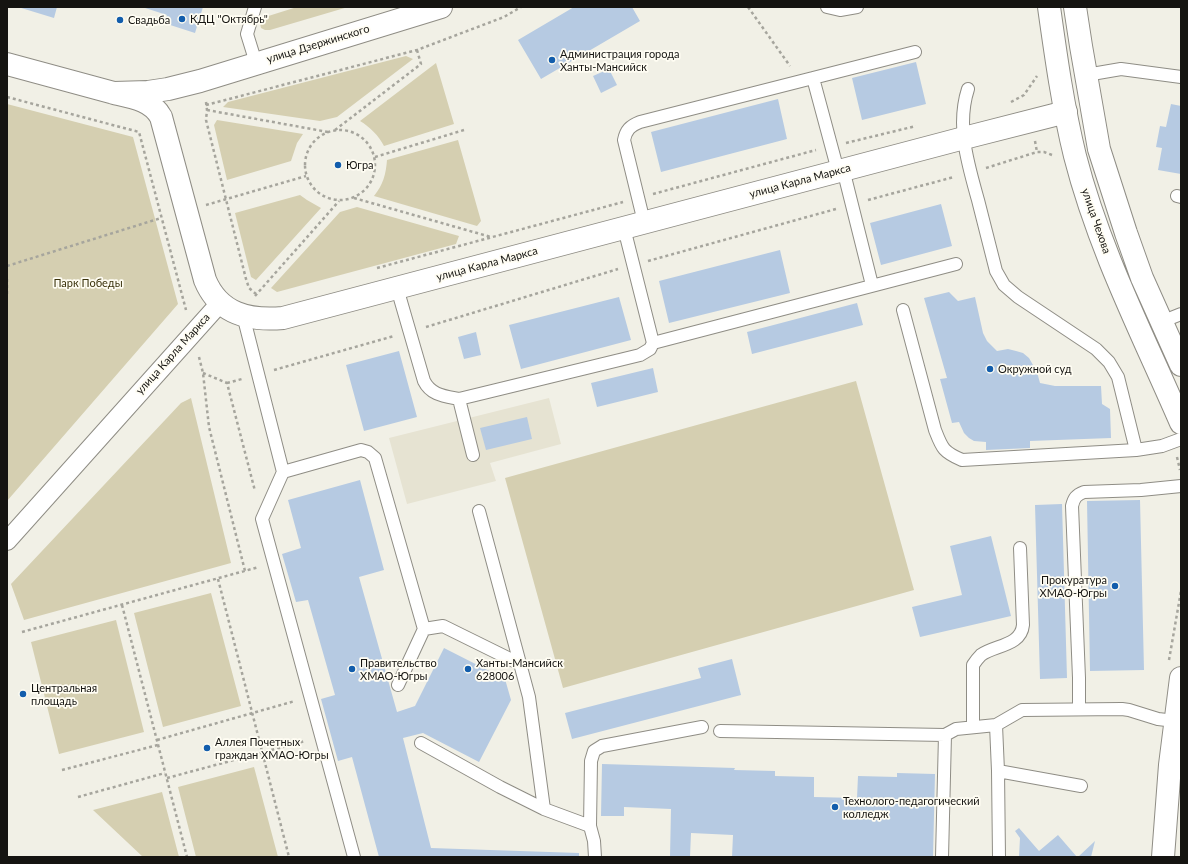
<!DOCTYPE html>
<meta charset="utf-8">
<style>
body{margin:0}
#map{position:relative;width:1188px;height:864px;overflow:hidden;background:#f1f0e6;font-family:Lato,sans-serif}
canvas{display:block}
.frame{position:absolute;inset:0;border:8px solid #151411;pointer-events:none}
</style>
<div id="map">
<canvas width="1188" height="864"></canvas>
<div class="frame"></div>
</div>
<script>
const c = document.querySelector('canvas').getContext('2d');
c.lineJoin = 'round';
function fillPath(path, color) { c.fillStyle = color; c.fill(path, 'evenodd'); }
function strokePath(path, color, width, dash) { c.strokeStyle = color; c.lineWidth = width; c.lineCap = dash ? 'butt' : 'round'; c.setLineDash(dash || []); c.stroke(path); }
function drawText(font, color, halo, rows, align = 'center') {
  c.font = font + ' Lato,sans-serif'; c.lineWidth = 3.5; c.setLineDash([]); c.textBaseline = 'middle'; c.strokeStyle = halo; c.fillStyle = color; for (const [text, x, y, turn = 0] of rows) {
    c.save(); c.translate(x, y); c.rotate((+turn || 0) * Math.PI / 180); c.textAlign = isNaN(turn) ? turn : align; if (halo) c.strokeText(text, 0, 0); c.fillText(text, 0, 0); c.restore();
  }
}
fillPath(new Path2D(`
 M549 398 561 444 490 463 496 481 407 504 389 438Z`), '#e6e3d2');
fillPath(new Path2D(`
 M297 7H348L270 30H265L261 28 260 23 262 18Z
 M406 56 413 59 337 117 320 121 223 107 228 102Z
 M436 63 454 124 384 146C378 135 370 127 360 121Z
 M7 104 133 137 178 304 7 501Z
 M217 120 303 134 297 143 291 161 227 180 214 125Z
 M458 140 481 221 477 226 374 196C383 185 386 174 387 160Z
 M300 195 307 200 321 208 256 280 251 277 235 213Z
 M357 207 459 236 456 244 277 292 271 288 340 212Z
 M856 381 914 590 563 688 505 478Z
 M191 398 231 563 24 620 11 584 181 403Z
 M211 593 241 706 163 727 134 613Z
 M116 620 144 732 59 754 31 642Z
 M254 767 278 857H196L178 787Z
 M162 792 179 857H143L93 810Z`), '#d5cfb1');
fillPath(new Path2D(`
 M18 7H57L54 18Z
 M142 7H203L195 33 164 23 167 15Z
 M574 7H632L640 21 541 79 518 40Z
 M916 62 926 104 862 120 852 78Z
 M609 69 617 85 601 93 593 76Z
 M778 99 787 139 661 172 651 132Z
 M1171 104 1181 106V174L1158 170 1162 148 1156 147 1160 126 1166 127Z
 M941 204 952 246 881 265 870 223Z
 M780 250 790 293 669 323 659 281Z
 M949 292 958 301 975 297 983 333 987 341 997 351 1008 349 1016 351 1023 353 1029 358 1037 372 1040 383 1055 386H1101L1102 404 1110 409 1111 438 1030 441V448L986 450V442L974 441 969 438 964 433 959 422 952 423 940 379 947 378 924 298Z
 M619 297 631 340 521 369 509 325Z
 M857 303 863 325 752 354 747 332Z
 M476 332 481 355 464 359 458 337Z
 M399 351 417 417 364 431 346 365Z
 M653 368 658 392 597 407 591 383Z
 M527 417 532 439 486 450 480 428Z
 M360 480 384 570 359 577 397 712 415 706 444 648 505 679 511 700 479 762 423 733 403 738 431 848 579 853V857H379L352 757 338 761 321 699 335 695 308 600 296 602 282 554 301 548 288 500Z
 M1140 500 1144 670 1090 671 1087 501Z
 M1062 504 1067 678 1040 679 1035 505Z
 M991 536 1011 616 920 637 912 607 962 595 950 546Z
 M732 659 741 695 572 739 565 713 701 678 698 668Z
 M602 764 735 768 734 770 775 771V776L814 777V797L857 798 858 776 897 777V773L935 774 933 857H732L733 835 691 833 690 857H670L671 809 624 807V816H601Z
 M1019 828 1039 851 1058 835 1077 857H1019L1020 838 1015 831Z
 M1095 841 1091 857H1078Z`), '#b6cae2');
const service = new Path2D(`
 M255 7 247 34 256 63
 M827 7 840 10 857 7
 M1086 75 1121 69 1181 77
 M813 78 915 52
 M968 89C956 126 968 164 978 200 984 224 990 248 996 271L1004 285 1018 297 1096 349 1109 362 1118 377 1136 450
 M843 169 872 285
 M1177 196 1181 197
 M644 222 624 140C626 130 630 126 640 122L813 78 838 171
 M624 228 653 343 956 264
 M397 288 424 381C431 395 444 396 459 399L640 355 650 349 653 343
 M903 310 935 430C942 448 943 452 962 460L1136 450 1162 446 1181 439
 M243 315 283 472
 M1161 322 1181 314
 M459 399 473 455
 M479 511 529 697 544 809
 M424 629 443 626 520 664
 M1079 709V678L1072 506C1074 498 1076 495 1084 492L1141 490 1181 486
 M996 725 998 771 1081 786
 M973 727V665C975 662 978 658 981 655 995 645 1021 646 1023 625L1020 548
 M720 731 945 735 956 729 996 725 1022 710 1122 709 1129 710 1158 719 1175 721
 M421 743 500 787 544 809 590 826
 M998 771 999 857
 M354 857 262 519 283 472 361 450 368 452 375 458 424 629 398 685
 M595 857 594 841 590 826 591 761 594 751 602 746 702 727
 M942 857 945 735`);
const pedestrian = new Path2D(`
 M7 541 220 303`);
const tertiary = new Path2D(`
 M7 64 114 93 148 92 168 89 200 81 441 7
 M114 93C132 97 152 100 161 117L205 280C219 314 249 321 283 318L964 138 1066 112`);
const secondary = new Path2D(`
 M1049 7C1056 57 1063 107 1075 156 1099 250 1143 335 1181 423
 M1075 7 1081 46 1099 149 1126 233 1142 278 1181 365
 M1163 857 1170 765 1181 678`);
strokePath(service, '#8f8d85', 14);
strokePath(pedestrian, '#8f8d85', 20);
strokePath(tertiary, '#8f8d85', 24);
strokePath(secondary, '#8f8d85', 24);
strokePath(new Path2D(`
 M748 7 790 66
 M7 97 139 132 186 310
 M206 102 207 110 206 120 246 279 249 288 256 294
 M1011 102 1024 95 1037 76
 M206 105 417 50 504 17 521 7
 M207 110 328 132
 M305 165a35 35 0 1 1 70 0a35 35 0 1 1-70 0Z
 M335 130 421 64 417 50
 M1035 141 1037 152
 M846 143 916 126
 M375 157 464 130
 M986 168 1037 152H1044L1052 155
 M653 194 816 150
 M354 198 491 237
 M868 200 954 177
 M206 205 306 176
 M648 261 836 209
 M7 266 161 218
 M377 268 623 202
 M7 279V294
 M255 296 339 201
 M426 327 618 269
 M199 357 203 373 209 427 245 571
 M274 370 394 336
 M203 373 227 383 255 491
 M227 383 242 379
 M1177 457 1180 470
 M218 579 289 857
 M122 605 187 857
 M22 632 259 567
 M1169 660 1181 591
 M157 740 295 701
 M62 770 158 745
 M167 778 305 741
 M78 797 165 773`), '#a6a59d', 2.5, [3, 3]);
strokePath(service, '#fff', 12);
strokePath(pedestrian, '#fff', 18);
strokePath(tertiary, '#fff', 22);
strokePath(secondary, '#fff', 22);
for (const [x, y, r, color] of [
 [182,19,4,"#125dac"],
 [120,20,4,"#125dac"],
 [552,60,4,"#125dac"],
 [338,165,4,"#125dac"],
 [990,369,4,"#125dac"],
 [1115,586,4,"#125dac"],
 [352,669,4,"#125dac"],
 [468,669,4,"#125dac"],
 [23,694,4,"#125dac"],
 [207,748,4,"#125dac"],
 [835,807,4,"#125dac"]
]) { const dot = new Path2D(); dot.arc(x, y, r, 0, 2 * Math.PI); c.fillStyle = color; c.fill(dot); strokePath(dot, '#fffdf3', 1.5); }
drawText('11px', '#151411', '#fffdf3', [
 ["КДЦ \"Октябрь\"",190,19],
 ["Cвадьба",128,20],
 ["Администрация города",560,54],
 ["Ханты-Мансийск",560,67],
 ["Югра",346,165],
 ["Окружной суд",998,369],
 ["Прокуратура",1107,580,"right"],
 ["ХМАО-Югры",1107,593,"right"],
 ["Правительство",360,663],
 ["ХМАО-Югры",360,676],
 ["Ханты-Мансийск",476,663],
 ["628006",476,676],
 ["Центральная",31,688],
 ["площадь",31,701],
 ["Аллея Почетных",215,742],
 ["граждан ХМАО-Югры",215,755],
 ["Технолого-педагогический",843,801],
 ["колледж",843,814]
], 'left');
drawText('11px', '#151411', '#fffdf3', [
 ["улица Дзержинского",318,44,-17],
 ["улица Карла Маркса",800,181,-15],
 ["улица Чехова",1096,221,71],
 ["улица Карла Маркса",487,264,-15],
 ["улица Карла Маркса",173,354,-48]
]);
drawText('11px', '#3a320b', '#fffdf3', [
 ["Парк Победы",88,283]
]);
</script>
